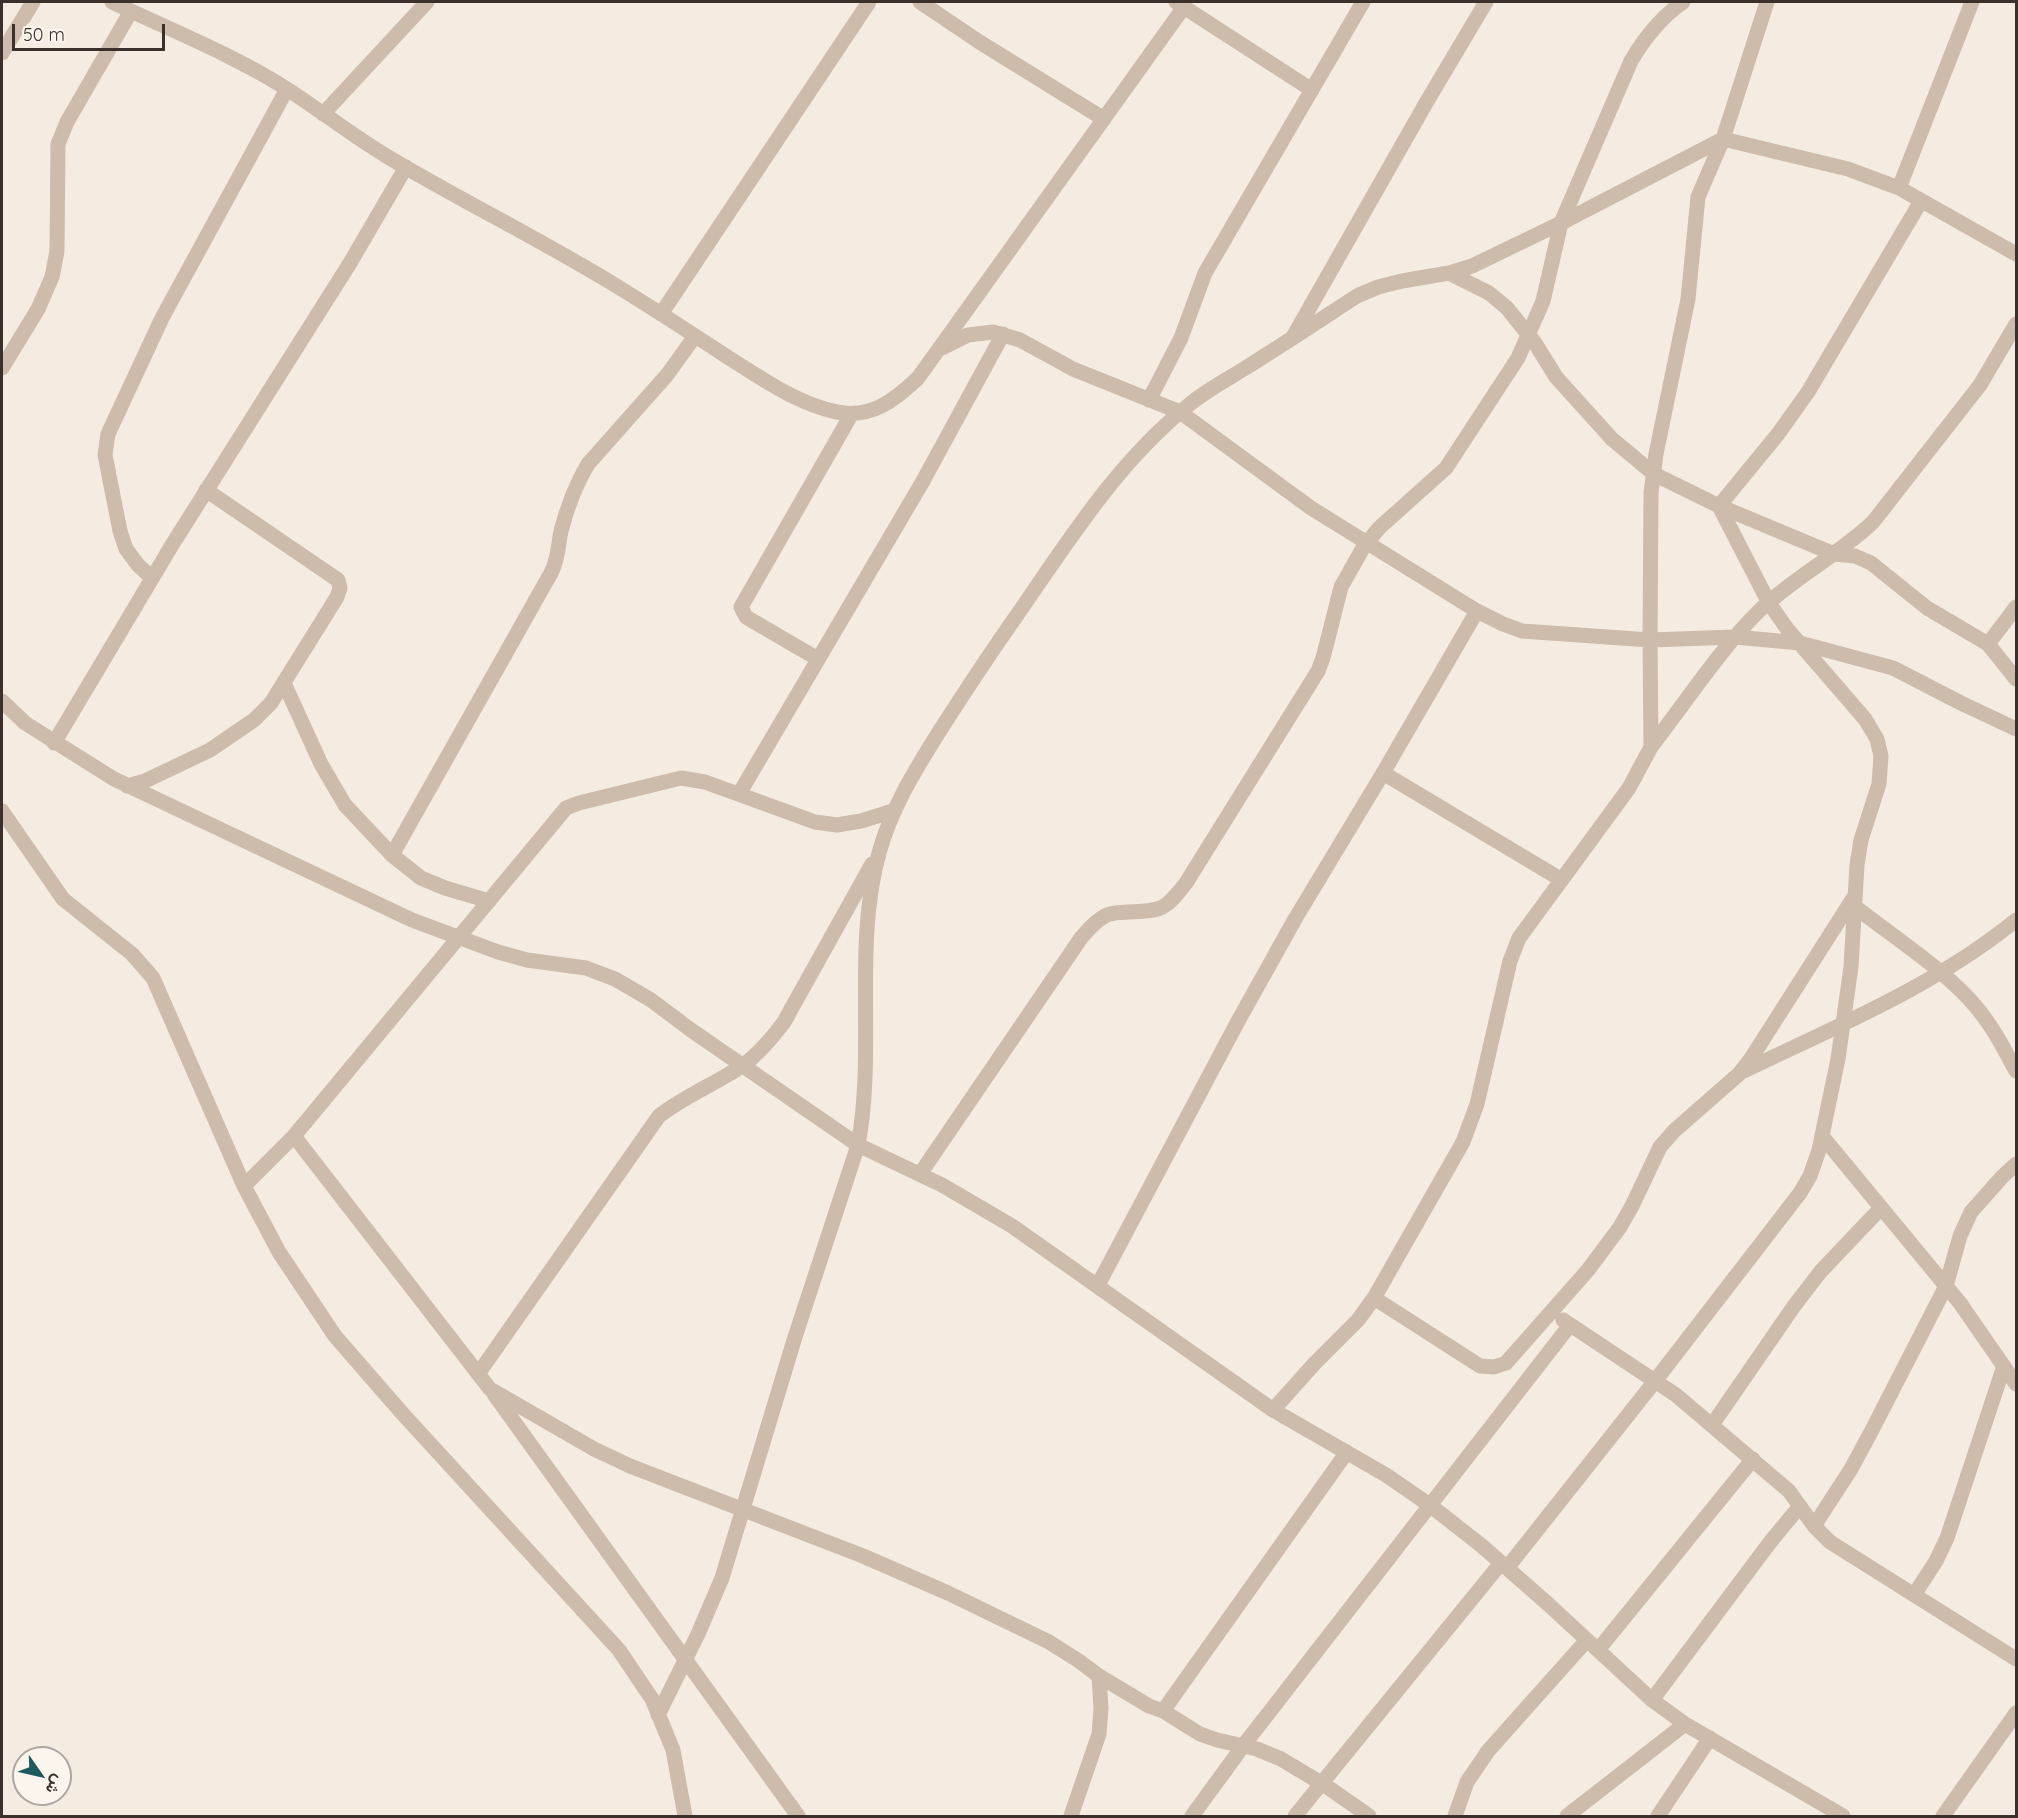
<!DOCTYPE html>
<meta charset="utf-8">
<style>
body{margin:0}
#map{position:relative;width:2018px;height:1818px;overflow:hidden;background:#f4ebe1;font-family:Quicksand,Vazirmatn,sans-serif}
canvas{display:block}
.frame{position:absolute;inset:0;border:3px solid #3b302b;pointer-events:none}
.north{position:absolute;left:12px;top:1746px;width:60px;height:60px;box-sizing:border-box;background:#fbf5ee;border:2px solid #aea6a0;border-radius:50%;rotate:124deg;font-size:16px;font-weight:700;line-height:24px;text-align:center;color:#3b302b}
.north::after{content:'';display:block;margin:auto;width:21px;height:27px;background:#1f5a5e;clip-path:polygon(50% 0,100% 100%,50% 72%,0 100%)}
.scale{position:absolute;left:12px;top:24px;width:153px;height:27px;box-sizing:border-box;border:3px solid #3b302b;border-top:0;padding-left:8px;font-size:18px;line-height:21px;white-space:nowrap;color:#3b302b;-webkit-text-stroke:4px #fbf5ee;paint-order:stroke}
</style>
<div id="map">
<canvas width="2018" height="1818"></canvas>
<div class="frame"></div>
<div class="north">ش</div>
<div class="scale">50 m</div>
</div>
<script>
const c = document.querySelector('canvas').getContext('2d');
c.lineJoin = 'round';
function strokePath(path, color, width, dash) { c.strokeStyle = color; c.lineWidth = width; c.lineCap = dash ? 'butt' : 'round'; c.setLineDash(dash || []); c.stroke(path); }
strokePath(new Path2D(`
 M112 2C170 30 232 54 287 89 321 111 353 136 388 157 465 203 546 242 623 290 659 312 694 335 729 358 761 378 799 405 837 412 871 419 895 400 918 378L1184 7
 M920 2 981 43 1104 119
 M1176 2 1312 90
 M2 53 33 2
 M323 114 427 2
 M1899 188 1972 2
 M1449 273 1489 293 1507 308 1535 343 1556 377 1612 439 1654 474 1719 506 1834 554 1855 556 1871 563 1927 608 1988 644 2016 679
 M661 314 869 2
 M1293 337 1426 103 1486 2
 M942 348 968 335 993 332 1020 340 1073 369 1180 412 1311 508 1477 611 1503 624 1522 631 1650 640 1735 637 1800 643 1893 668 1961 703 2016 729
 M2 368 38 309 52 277 57 251 58 144 67 122 131 11
 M1149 400 1181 338 1205 273 1363 2
 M152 578 138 565 126 549 120 531 105 455 108 434 162 318 287 89
 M1988 644 2016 607
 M818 659 746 617 741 607 851 415
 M284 683 321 764 345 805 392 855 421 878 445 888 489 901
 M2 701 25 723 114 779 412 920 498 952 527 960 586 968 615 979 651 1000 691 1030 858 1145 942 1185 1012 1226 1273 1410 1386 1475 1431 1506 1482 1546 1548 1604 1652 1700 1685 1724 1843 1816
 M54 743 172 545 350 263 406 167
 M1651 747C1685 703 1721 648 1760 610 1795 577 1838 555 1873 522L1980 385 2016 324
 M1383 773 1562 880
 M127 786 145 781 210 750 254 720 271 703 337 597 340 588 338 580 206 490
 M739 794 923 481 1003 334
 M2 811 63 899 132 954 153 978 244 1186 279 1252 335 1336 402 1413 619 1650 652 1699 673 1750 685 1816
 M392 855 551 573C558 560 558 546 561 531 567 508 576 484 588 464L667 375 695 336
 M1854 906C1892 936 1947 971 1977 1008 1993 1027 2004 1049 2016 1071
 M1744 1071C1837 1026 1935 986 2016 920
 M294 1136 490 1389 594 1449 630 1466 863 1556 948 1593 1049 1642 1079 1661 1099 1676 1149 1706 1163 1711 1200 1734 1217 1740 1257 1749 1281 1759 1326 1786 1369 1816
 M1822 1136 1960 1303 2016 1384
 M920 1174 1081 938C1088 930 1095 921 1105 916 1112 912 1120 913 1128 912 1162 911 1165 910 1186 883L1318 671 1323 658 1341 587 1363 548 1379 528 1446 468 1518 358 1543 301 1561 223 1631 61C1645 37 1660 18 1683 2
 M244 1186 294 1136 566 808 579 803 681 778 705 782 815 822 837 825 861 821 893 811
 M1098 1285 1237 1023 1295 919 1383 773 1477 611
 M1374 1298 1480 1366 1494 1367 1506 1363 1588 1270 1620 1227 1632 1206 1660 1147 1674 1131 1739 1074 1750 1060 1854 897
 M1563 1320 1676 1395 1789 1491 1814 1526 1830 1542 2016 1659
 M478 1374 659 1116C685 1096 715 1084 742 1066 759 1054 772 1038 784 1022L872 864
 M494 1394 798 1816
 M1273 1410 1314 1364 1358 1320 1374 1298 1463 1142 1477 1104 1510 961 1519 938 1629 788 1651 747 1650 640 1651 493 1656 454 1688 299 1698 197 1723 139 1767 2
 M1712 1425 1794 1306 1821 1271 1881 1208
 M1814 1526 1851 1469 1872 1430 1946 1286 1960 1236 1971 1212 2002 1177 2016 1164
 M1507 1568 1655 1381 1800 1193 1810 1176 1819 1150 1838 1059 1851 967 1857 865 1861 840 1879 784 1881 756 1877 739 1865 719 1788 630 1769 603 1719 506 1778 434 1808 392 1921 201
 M1914 1595 1936 1561 1947 1538 2004 1366
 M1598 1650 1753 1459
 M1652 1700 1771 1541 1800 1506
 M1163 1711 1347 1452
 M658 1715 698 1634 722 1578 795 1337 858 1145C876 1050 853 946 879 853 891 809 915 770 939 732 964 693 989 655 1015 618 1067 543 1117 462 1190 404 1207 390 1228 379 1247 367 1284 344 1320 320 1357 296L1378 287 1402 281 1449 273 1472 266 1561 223 1723 139 1848 169 1899 188 2016 254
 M1071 1816 1099 1734 1101 1709 1099 1676
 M1192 1816 1243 1746 1570 1325
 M1295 1816 1501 1563
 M1455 1816 1467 1782 1488 1751 1587 1640
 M1567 1816 1685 1724
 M1658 1816 1710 1738
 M1943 1816 2016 1713`), '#cdbbac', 15);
</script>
